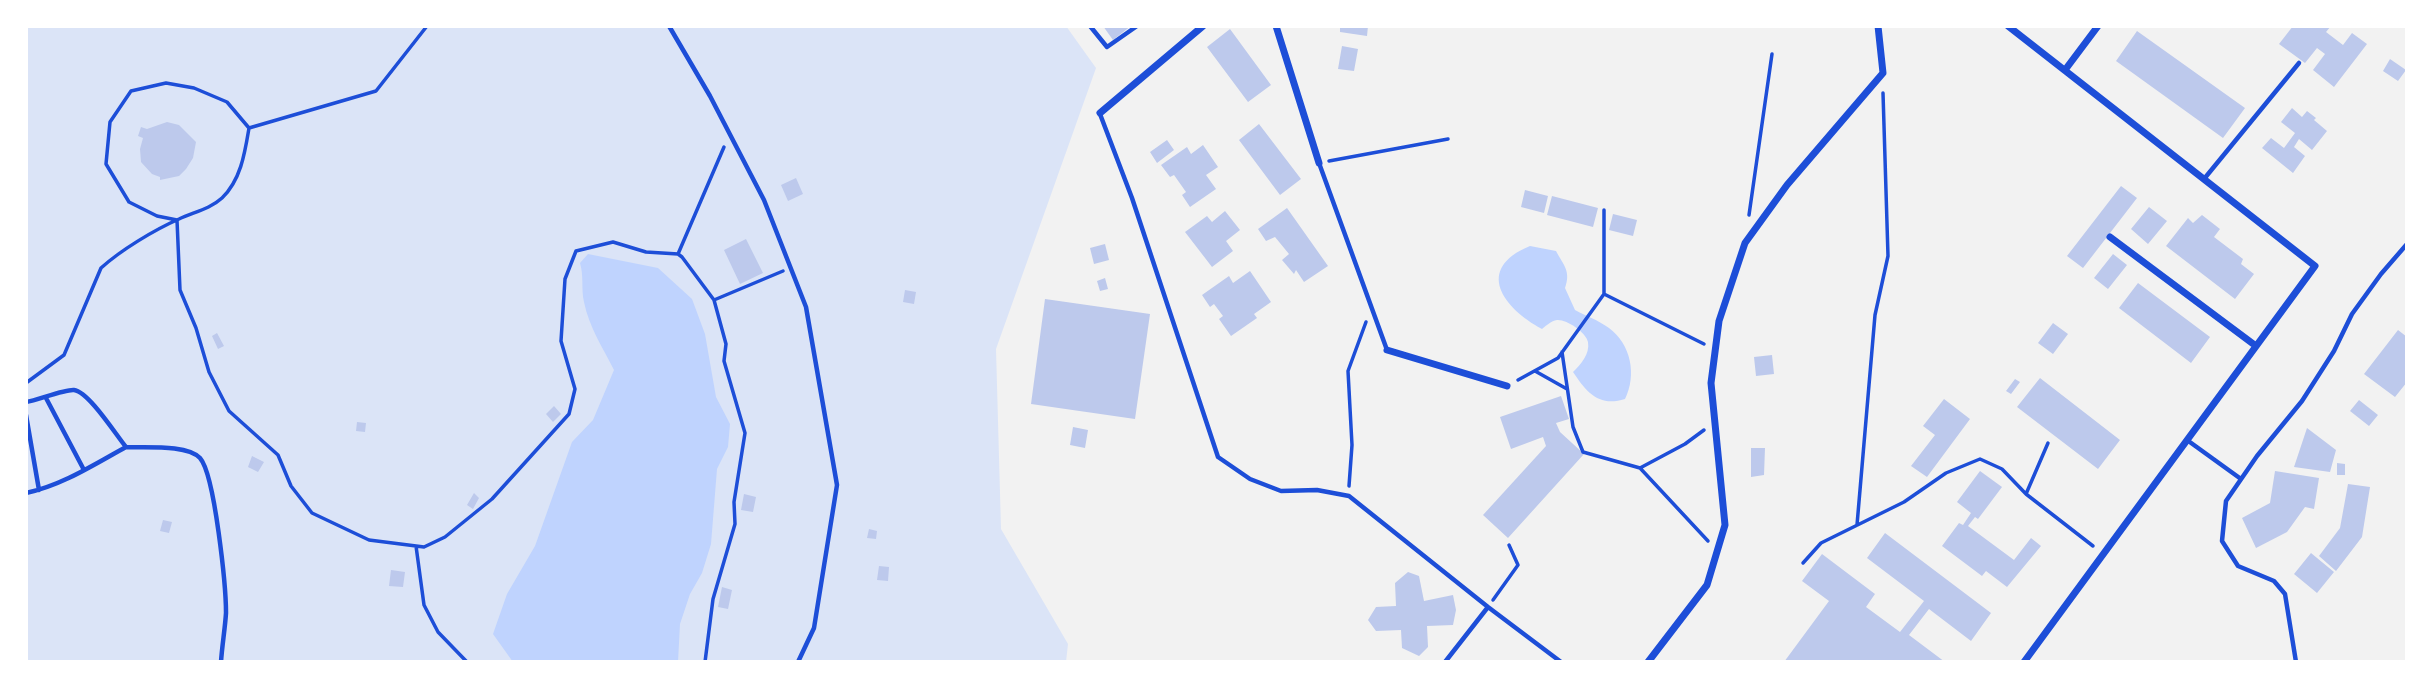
<!DOCTYPE html>
<style>
body{margin:0}
#map{position:relative;width:2433px;height:688px;overflow:hidden;background:#f2f2f2;font-family:"Sofia Sans Condensed",sans-serif}
canvas{display:block}
.frame{position:absolute;inset:0;border:28px solid #fff;pointer-events:none}
</style>
<div id="map">
<canvas width="2433" height="688"></canvas>
<div class="frame"></div>
</div>
<script>
const c = document.querySelector('canvas').getContext('2d');
c.lineJoin = 'round';
function fillPath(path, color) { c.fillStyle = color; c.fill(path, 'evenodd'); }
function strokePath(path, color, width, dash) { c.strokeStyle = color; c.lineWidth = width; c.lineCap = dash ? 'butt' : 'round'; c.setLineDash(dash || []); c.stroke(path); }
fillPath(new Path2D(`
 M26 26H1066L1096 68 996 349 1001 529 1068 644 1066 662H26Z`), '#dbe4f7');
fillPath(new Path2D(`
 M1530 246 1556 251C1564 266 1571 271 1565 288L1575 310C1586 316 1598 320 1609 328 1631 344 1637 375 1625 399 1599 407 1587 393 1573 372 1581 364 1590 354 1588 342 1586 332 1566 319 1557 320 1551 321 1547 325 1542 329 1503 308 1474 269 1530 246Z
 M588 254 658 268 692 299 705 334 716 397 730 424 728 447 717 469 711 544 702 573 690 594 680 624 678 662H513L493 634 507 594 535 546 572 442 593 420 614 370C603 348 589 327 584 302 581 289 584 276 580 263Z`), '#bfd3fe');
fillPath(new Path2D(`
 M1103 26H1131L1113 40Z
 M1340 26H1368L1367 36 1340 32Z
 M2293 26H2331L2326 32 2343 45 2352 33 2367 44 2334 87 2313 70 2325 54 2317 48 2305 63 2279 44Z
 M1230 29 1271 85 1248 102 1207 47Z
 M2137 31 2245 108 2223 138 2116 61Z
 M1342 46 1358 49 1354 71 1338 69Z
 M2390 59 2406 70 2398 81 2383 71Z
 M2292 108 2302 117 2307 111 2316 118 2314 120 2327 131 2312 150 2299 139 2294 147 2305 156 2293 173 2262 148 2271 138 2284 148 2295 133 2281 122Z
 M167 122 179 125 196 142 193 158 186 169 179 176 160 180V177L152 174 141 162 140 149 143 138 138 136 141 127 147 129Z
 M1259 124 1301 179 1280 195 1239 140Z
 M1167 140 1174 150 1157 163 1150 152Z
 M1203 145 1218 167 1206 175 1216 189 1190 207 1182 195 1186 192 1174 175 1170 177 1161 165 1187 147 1191 154Z
 M796 178 803 194 788 201 781 185Z
 M2121 186 2137 198 2083 268 2067 256Z
 M1525 190 1548 196 1544 213 1521 207Z
 M1552 196 1598 208 1593 227 1547 215Z
 M2149 207 2167 221 2148 244 2131 229Z
 M1287 208 1328 266 1304 282 1296 270 1294 274 1282 260 1289 254 1275 237 1266 241 1258 229Z
 M1225 211 1240 230 1226 241 1233 251 1212 267 1185 232 1207 216 1212 222Z
 M1613 214 1637 220 1633 236 1609 230Z
 M2202 215 2220 229 2214 237 2243 259 2241 264 2254 274 2235 299 2166 246 2188 218 2193 223Z
 M746 239 763 273 740 284 724 250Z
 M1105 244 1109 260 1094 264 1090 248Z
 M2113 254 2127 265 2108 289 2094 278Z
 M1250 271 1271 302 1254 314 1257 318 1231 336 1219 319 1223 316 1214 304 1210 307 1202 295 1229 276 1233 283Z
 M1105 278 1108 289 1100 291 1097 281Z
 M2138 283 2210 337 2191 363 2119 308Z
 M905 290 916 292 914 304 903 302Z
 M1045 299 1150 314 1135 419 1031 404Z
 M2053 323 2068 334 2053 354 2038 343Z
 M2398 330 2407 337V382L2395 397 2364 374Z
 M217 333 224 346 218 349 212 336Z
 M1772 355 1774 374 1756 376 1754 357Z
 M2040 378 2120 440 2098 469 2017 407Z
 M2015 379 2020 382 2011 394 2006 391Z
 M1561 396 1569 419 1556 423 1560 432 1584 454 1508 538 1483 515 1546 446 1543 437 1511 449 1500 417Z
 M1944 399 1970 419 1927 477 1911 466 1935 435 1923 426Z
 M2359 400 2378 415 2369 426 2350 411Z
 M554 406 561 414 553 422 546 414Z
 M357 422 366 423 365 432 356 431Z
 M1073 427 1088 430 1085 448 1070 445Z
 M2307 428 2336 450 2330 472 2294 467Z
 M1751 448H1765L1764 475 1751 477Z
 M252 456 264 462 258 472 248 467Z
 M2337 463 2345 464V475H2337Z
 M1980 471 2002 487 1978 519 1975 517 1968 526 2014 560 2031 538 2041 546 2007 587 1986 571 1982 576 1942 546 1959 523 1963 525 1971 513 1957 502Z
 M2275 471 2319 478 2314 509 2305 507 2287 532 2256 548 2242 518 2270 503Z
 M2348 484 2370 487 2362 537 2336 571 2319 556 2340 528Z
 M474 493 479 498 473 509 467 505Z
 M744 494 756 497 753 512 741 510Z
 M163 520 172 522 169 533 160 531Z
 M869 529 877 531 876 539 867 538Z
 M1885 533 1991 613 1971 641 1929 609 1909 635 1945 662H1784L1829 601 1802 581 1822 554 1875 594 1866 607 1900 632 1924 601 1867 558Z
 M2311 553 2334 572 2317 593 2294 574Z
 M879 566 889 567 888 581 877 580Z
 M391 570 405 572 403 587 389 586Z
 M1408 572 1419 576 1424 601 1453 595 1456 610 1453 625 1427 626 1428 647 1419 656 1402 648 1401 630 1376 631 1368 620 1376 607 1396 606 1395 583Z
 M722 587 732 590 728 609 718 607Z`), '#bdc9ec');
strokePath(new Path2D(`
 M249 128 227 102 194 88 166 83 131 91 110 122 106 164 129 202 157 216 177 220 180 290 196 328 209 372 229 411 278 455 291 486 312 513 369 540 424 547 445 537 492 499 569 414 575 389 561 341 565 279 576 251 613 242 646 252 678 254 724 147
 M1329 161 1448 139
 M1604 210V294L1704 344
 M1749 215 1772 54
 M678 254 682 257 714 300 726 344 724 361 745 433 734 502 735 524 713 599 705 662
 M714 300 783 271
 M1562 352 1573 427 1583 452 1640 468 1708 541
 M1535 371 1567 389
 M1518 380 1558 358 1604 294
 M26 383 64 355 101 268C121 250 154 230 179 219 194 212 210 209 222 198 241 180 245 152 249 128L376 91 427 26
 M2048 443 2026 494 2093 546
 M1640 468 1685 444 1704 430
 M1349 486 1352 445 1348 371 1366 322
 M1857 525 1875 315 1888 256 1883 93
 M416 546 424 605 438 632 467 662
 M1803 563 1821 543 1904 502 1946 473 1980 459 2002 469 2026 494
 M1493 600 1518 565 1509 545`), '#1d4ed8', 3.5);
strokePath(new Path2D(`
 M669 26 710 96 764 200 806 307 837 485 814 628 798 662
 M1090 26 1107 47 1137 26
 M1100 114 1132 198 1218 457 1250 479 1281 491 1317 490 1349 496 1488 607 1561 662
 M1319 163 1387 350
 M2204 179 2299 63
 M46 398 84 470
 M26 402C38 400 65 389 74 390 89 392 116 435 126 447 145 448 187 444 200 458 215 475 226 588 226 613 225 629 222 646 221 662
 M26 415 39 490
 M2187 440 2241 479
 M26 493C61 486 95 464 126 447
 M1445 662 1488 607
 M2296 662 2285 594 2274 581 2238 566 2222 541 2226 501 2257 456 2302 401 2334 351 2352 314 2381 274 2407 244`), '#1d4ed8', 4.5);
strokePath(new Path2D(`
 M1276 26 1319 163
 M2008 26 2315 266 2024 662
 M2065 70 2098 26
 M1100 113 1203 26
 M2110 237 2256 346
 M1387 350 1507 386
 M1648 662 1707 585 1725 525 1711 383 1719 321 1745 243 1787 185 1883 73 1878 26`), '#1d4ed8', 7);
</script>
